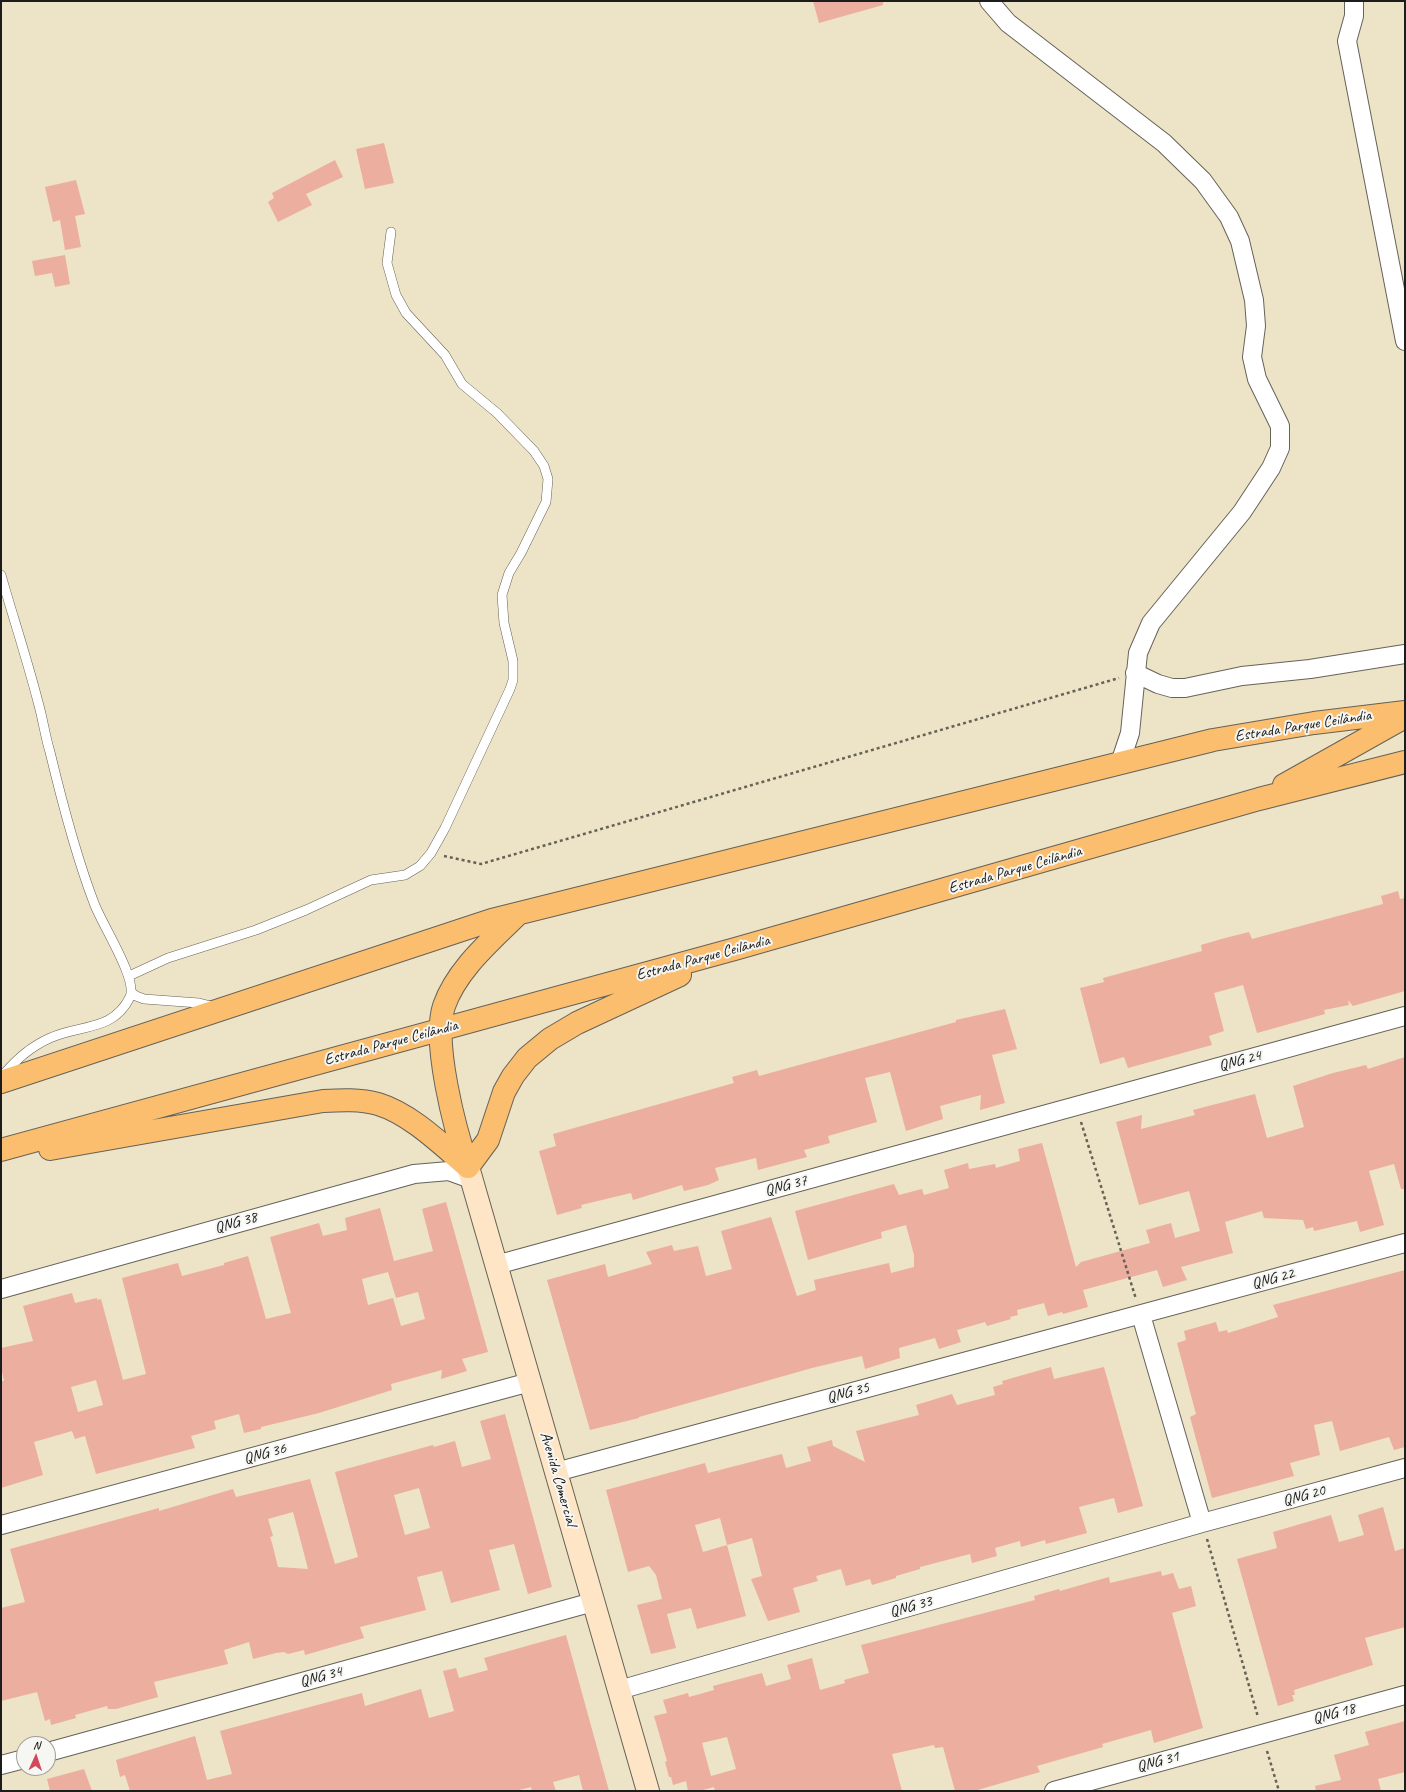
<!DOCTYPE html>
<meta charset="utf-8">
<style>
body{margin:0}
#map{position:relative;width:1406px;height:1792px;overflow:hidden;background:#ede3c6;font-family:Caveat,sans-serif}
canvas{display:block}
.frame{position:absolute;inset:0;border:2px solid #1c1c1c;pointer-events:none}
.north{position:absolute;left:16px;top:1736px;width:40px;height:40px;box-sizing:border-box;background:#f6f6f2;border:1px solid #9f9f9c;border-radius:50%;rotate:3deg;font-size:11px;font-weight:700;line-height:16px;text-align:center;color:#1c1c1c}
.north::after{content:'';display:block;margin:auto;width:14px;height:18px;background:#d1495b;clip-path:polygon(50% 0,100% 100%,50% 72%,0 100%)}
</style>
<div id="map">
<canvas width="1406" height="1792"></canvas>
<div class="frame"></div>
<div class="north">N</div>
</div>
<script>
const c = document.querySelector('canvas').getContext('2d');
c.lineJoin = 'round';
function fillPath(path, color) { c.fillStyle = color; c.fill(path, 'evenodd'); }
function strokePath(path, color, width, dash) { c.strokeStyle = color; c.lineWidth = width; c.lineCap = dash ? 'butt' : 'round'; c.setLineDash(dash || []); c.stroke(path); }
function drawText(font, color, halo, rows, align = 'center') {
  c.font = font + ' Caveat,sans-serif'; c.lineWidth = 4; c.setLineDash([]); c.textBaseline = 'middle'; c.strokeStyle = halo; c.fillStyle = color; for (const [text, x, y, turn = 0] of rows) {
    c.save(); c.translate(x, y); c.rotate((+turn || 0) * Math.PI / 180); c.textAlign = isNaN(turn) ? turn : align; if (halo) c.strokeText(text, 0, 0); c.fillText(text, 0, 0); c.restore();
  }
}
fillPath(new Path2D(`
 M813 1H883V5L819 23Z
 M384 143 394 183 365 189 356 149Z
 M335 160 343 177 306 194 312 205 278 222 268 202 274 198 272 193Z
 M76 180 85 214 75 216 81 247 65 250 60 220 53 222 45 187Z
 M65 255 70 284 55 287 52 273 35 276 32 261Z
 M1398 891 1400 899 1405 898V991L1353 1006 1348 1000 1349 1005 1324 1010 1325 1014 1257 1033 1243 985 1214 993 1224 1031 1209 1036 1212 1045 1128 1068 1124 1057 1100 1064 1080 988 1104 982 1103 978 1202 951 1201 945 1225 938 1249 932 1252 939 1383 904 1381 896Z
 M1005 1009 1017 1049 992 1055 1005 1103 980 1110 981 1095 940 1106 943 1119 906 1131 890 1072 865 1078 877 1122 828 1136 830 1143 804 1150 807 1157 758 1170 756 1158 715 1168 719 1180 708 1185 684 1191 682 1185 633 1200 631 1193 581 1205 582 1208 557 1215 539 1151 556 1146 553 1134 734 1083 732 1077 757 1070 759 1076 956 1022V1020Z
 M1405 1057V1189H1401L1394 1164 1369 1171 1384 1225 1360 1232 1357 1221 1314 1231 1313 1227 1306 1229 1303 1220 1264 1218 1262 1211 1225 1222 1233 1253 1181 1267 1187 1280 1163 1287 1157 1270 1083 1290 1088 1307 1063 1314 1062 1312 1048 1316 1044 1303 1017 1310 1018 1315 1010 1317 1011 1319 987 1326 985 1322 957 1330 961 1342 939 1349 935 1338 899 1348 900 1358 865 1369 862 1356 812 1368 639 1417V1418L590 1430 547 1280 605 1264 608 1277 625 1272 652 1264 646 1252 672 1245 674 1251 698 1246 706 1276 732 1269 721 1231 771 1217 797 1296 816 1290 814 1280 889 1263 891 1273 914 1267V1255L906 1225 881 1232 882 1238 808 1260 795 1211 894 1184 899 1195 922 1189 924 1195 949 1188 944 1170 968 1163 969 1169 995 1164 996 1168 1020 1161 1018 1149 1042 1143 1076 1267 1081 1262 1150 1243 1146 1230 1171 1223 1175 1238 1200 1231 1189 1191 1139 1205 1116 1122 1142 1115 1141 1129 1195 1115 1193 1110 1255 1094 1267 1138 1304 1127 1293 1086 1333 1073 1366 1065 1368 1069Z
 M446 1202 488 1352 462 1359 467 1371 441 1379 442 1370 391 1384 392 1390 319 1413 261 1427V1429L244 1433 239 1414 214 1421 216 1429 191 1436 195 1448 96 1474 85 1436 75 1439 72 1431 34 1442 43 1475 1 1488V1381H4L1 1367V1348L33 1341 23 1306 72 1293 75 1303 97 1298V1300L101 1299 123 1380 146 1374 122 1278 178 1263 182 1276 224 1265V1263L248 1256 266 1319 291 1313 270 1237 319 1223 323 1236 347 1230 345 1218 380 1208 394 1261 433 1251 422 1209ZM388 1272 396 1298 418 1292 425 1319 401 1326 393 1298 368 1305 362 1279ZM96 1380 103 1405 78 1412 71 1387Z
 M1405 1270V1447L1394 1450 1389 1437 1340 1451 1332 1421 1314 1425 1320 1455 1290 1463 1294 1476 1212 1498 1190 1417 1196 1414 1177 1343 1186 1340 1184 1331 1216 1322 1219 1332 1227 1330 1228 1333 1241 1329 1278 1317 1273 1305Z
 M1051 1367 1054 1379 1104 1367 1143 1506 1118 1513 1114 1498 1079 1507 1087 1533 1046 1544 1045 1540 1021 1547 1020 1541 995 1548 997 1556 972 1563 970 1554 920 1567V1569L896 1576V1578L872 1585 870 1579 846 1586 841 1569 816 1576 818 1581 793 1588 800 1612 768 1621 751 1579 762 1576 752 1538 727 1545 720 1518 695 1525 703 1552 727 1545 746 1616 697 1629 691 1608 667 1614 676 1648 651 1654 637 1605 662 1599 656 1575 649 1566 628 1572 606 1490 705 1463 708 1473 782 1454 786 1468 811 1461 807 1447 832 1440 833 1446 865 1462 856 1431 919 1415 916 1405 952 1394 957 1405 995 1395 993 1387 1003 1384 1002 1381Z
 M505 1414 552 1587 528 1594 514 1544 489 1550 500 1590 451 1603 442 1571 417 1577 426 1610 360 1627 364 1638 305 1655 304 1650 288 1654 284 1652 276 1653 253 1659 249 1642 224 1650 228 1664 154 1682 158 1697 116 1709H108L107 1706 75 1715 76 1718 51 1725 50 1719 45 1721 37 1692 1 1701V1608L25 1602 10 1549 159 1508V1511L233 1489 236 1497 310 1479 335 1564 358 1557 335 1472 433 1445 434 1447 455 1441 462 1467 491 1459 480 1421ZM419 1488 430 1528 405 1535 394 1495ZM293 1512 306 1561 308 1569 278 1567 272 1543 270 1537 273 1536 268 1519Z
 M1383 1507 1395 1551 1405 1548V1627L1365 1638 1373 1665 1294 1690 1295 1695H1292L1294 1701 1278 1706 1237 1559 1277 1548 1273 1532 1331 1515 1339 1542 1364 1535 1358 1515Z
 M1161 1571 1162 1576 1173 1573 1179 1589 1191 1586 1196 1606 1172 1613 1203 1728 1154 1743 1151 1730 1102 1744 1103 1747 1037 1766 1040 1772 974 1791H955L943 1747 935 1748 934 1745 892 1754 902 1791H715L711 1776 736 1769 727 1737 702 1743 714 1787 699 1791H688L686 1781 673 1785 671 1777H669L665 1762 667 1761 654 1716 667 1713 663 1700 688 1693 689 1697 714 1690 713 1686 762 1673 766 1686 791 1679 787 1665 812 1658 820 1690 845 1683 844 1680 869 1673 861 1645 1035 1600 1034 1596 1059 1589 1060 1591 1109 1577 1110 1583Z
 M566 1635 609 1791H583L579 1775 553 1782 556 1791H532L531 1787 515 1791H130L125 1775 120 1777 116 1760 195 1736 207 1780 232 1774 220 1731 362 1693 365 1706 421 1689 429 1718 454 1711 443 1671 456 1668 459 1678 488 1670 484 1658Z
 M1405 1721V1772L1378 1779 1381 1791H1316L1315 1786 1341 1780 1334 1755 1369 1745 1365 1732Z
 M84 1769 92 1791H50L47 1779Z`), '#ecae9e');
const lane = new Path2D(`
 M1 575C13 617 27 659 38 702 43 719 45 736 50 752 62 802 76 856 94 903 101 923 138 979 130 997 113 1032 80 1024 50 1038 30 1047 17 1059 3 1075
 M129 976 168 958 256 930 306 910 371 880 405 875 420 866 431 853 445 828 510 689 513 680V661L504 623 502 595 509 573 521 553 546 502 548 479 544 466 534 451 497 413 462 384 445 355 406 313 396 295 387 263 391 232
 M131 992 136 996 144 999 199 1003 215 1007`);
const street = new Path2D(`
 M989 1 1008 23 1164 143 1203 181 1229 217 1240 241 1254 300 1256 326 1252 357 1257 379 1280 426V448L1271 468 1242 512 1151 623 1138 653 1130 733 1120 763
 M1354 1V16L1347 41 1405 341
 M1135 673 1158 684 1172 688H1185L1242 676 1310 669 1405 654
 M496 1265 1405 1016
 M1 1289 414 1174 449 1171 471 1179
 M1141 1315 1202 1523
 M556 1472 1405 1243
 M1 1525 530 1382
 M619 1690 1202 1523 1405 1468
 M48 1752 593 1602
 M1 1765 24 1759
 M1054 1791 1405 1695`);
const secondary = new Path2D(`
 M468 1167 648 1791`);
const highway = new Path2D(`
 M1284 785 1405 717
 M1 1082 492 920 1213 740 1314 723 1405 712
 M50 1149 323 1101C341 1100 360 1099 378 1104 411 1114 442 1145 468 1167
 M1 1150 735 949 1259 799 1405 762
 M468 1167 488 1140 504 1092 513 1076 527 1058 550 1039 577 1023 680 975
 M468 1167C455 1130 432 1042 444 1006 457 969 491 941 518 914`);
strokePath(lane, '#656258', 10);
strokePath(street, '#656258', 20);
strokePath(secondary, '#656258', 24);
strokePath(highway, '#656258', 24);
strokePath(new Path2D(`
 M444 856 481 864 1119 678
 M1081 1122 1136 1299
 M1207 1539 1258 1717
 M1267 1751 1279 1791`), '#656258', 2.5, [3, 3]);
strokePath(lane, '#fff', 9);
strokePath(street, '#fff', 18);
strokePath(secondary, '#fde5c5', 22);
strokePath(highway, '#fbbd6e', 22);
drawText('16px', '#1c1c1c', '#f6f6f2', [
 ["Estrada Parque Ceilândia",1303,726,-9],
 ["Estrada Parque Ceilândia",1015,870,-16],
 ["Estrada Parque Ceilândia",703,958,-15],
 ["Estrada Parque Ceilândia",391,1043,-15],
 ["QNG 24",1240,1061,-15],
 ["QNG 37",786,1186,-15],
 ["QNG 38",236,1223,-16],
 ["QNG 22",1273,1279,-15],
 ["QNG 35",848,1393,-15],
 ["QNG 36",265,1454,-15],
 ["Avenida Comercial",558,1479,74],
 ["QNG 20",1304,1496,-15],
 ["QNG 33",911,1607,-16],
 ["QNG 34",321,1677,-15],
 ["QNG 18",1334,1714,-15],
 ["QNG 31",1158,1762,-15]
]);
</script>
